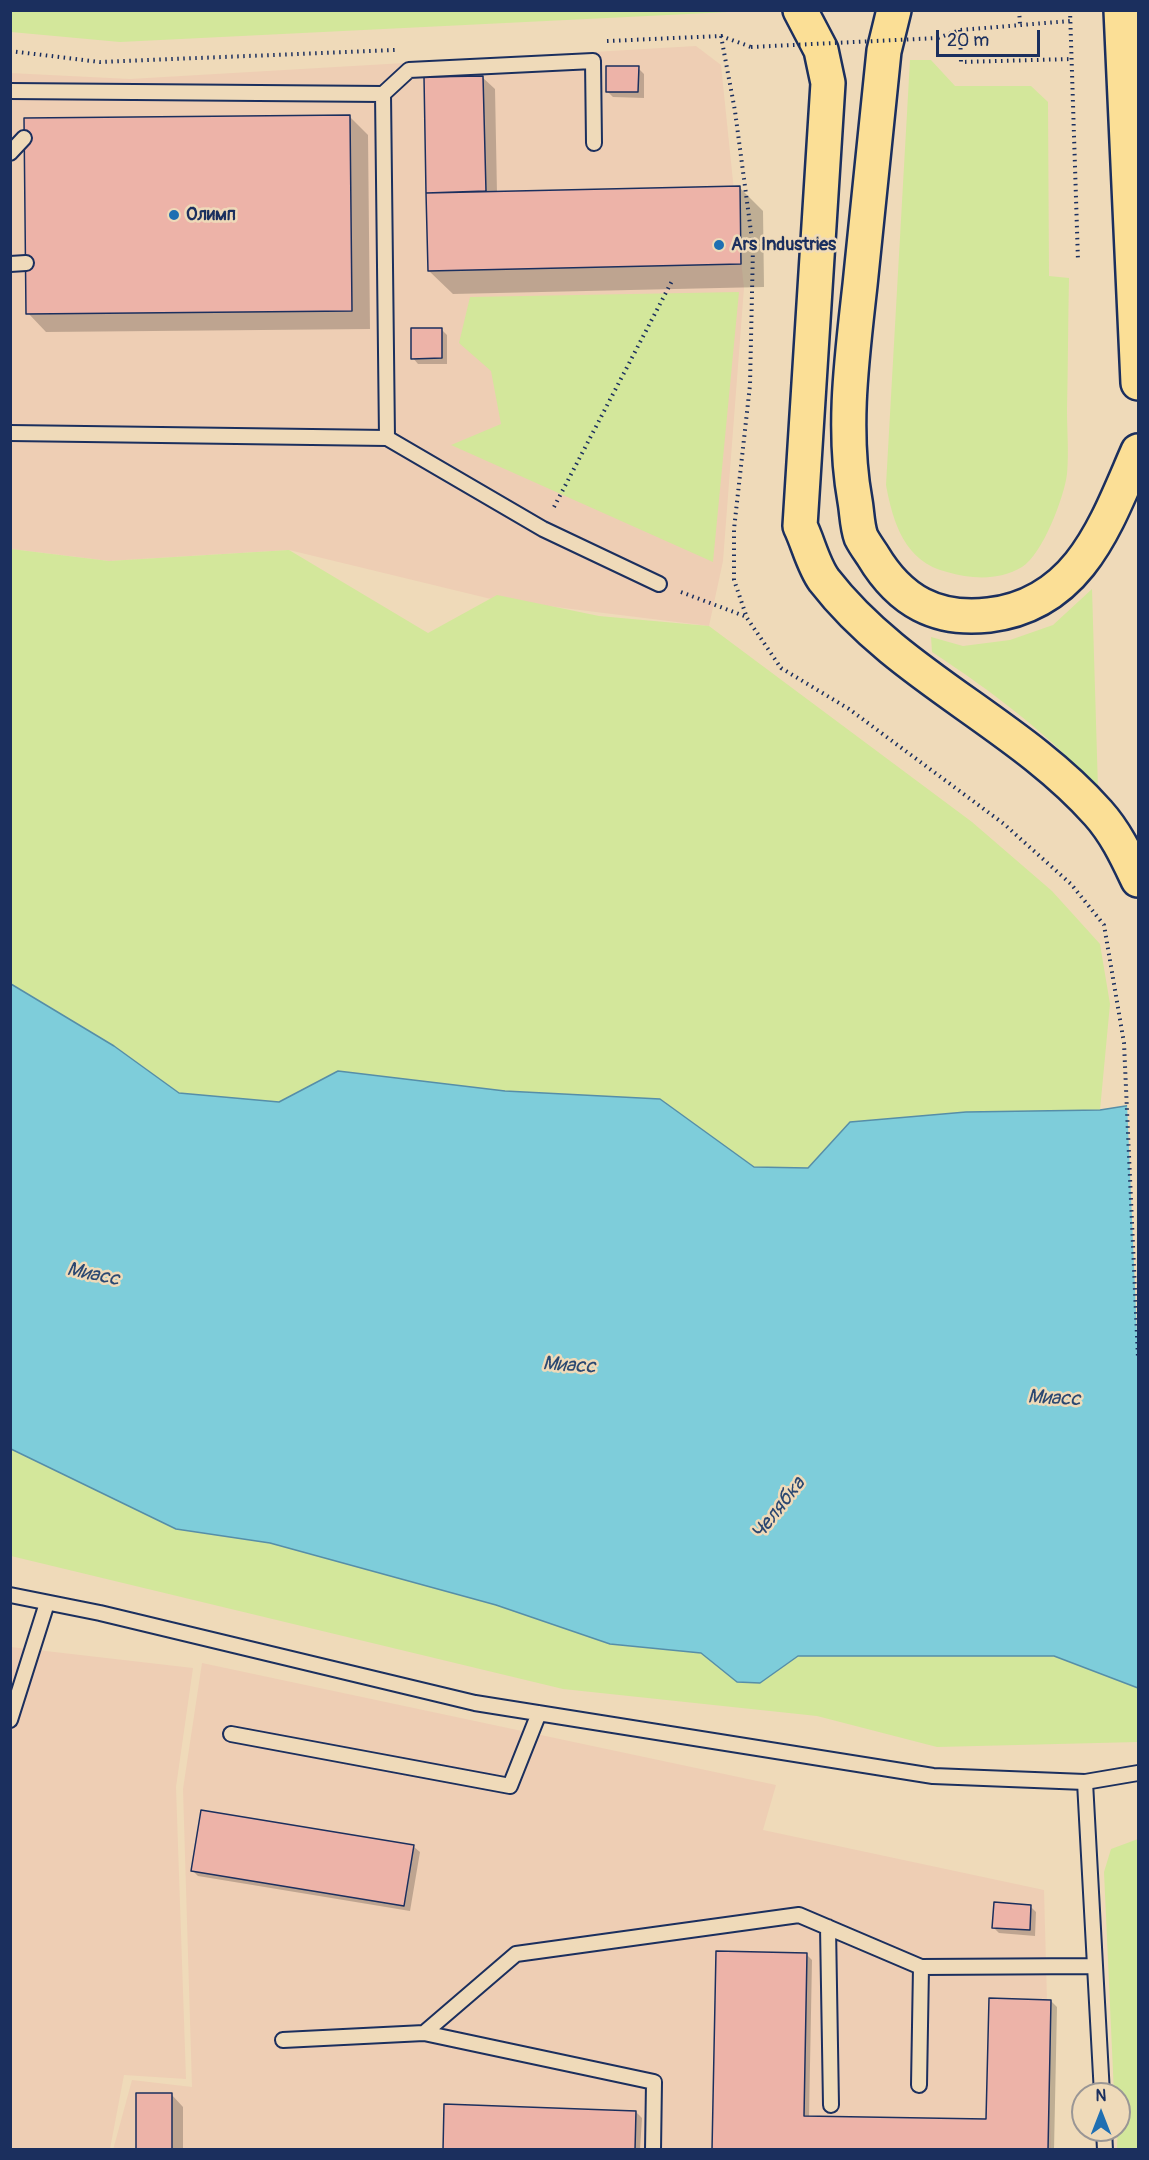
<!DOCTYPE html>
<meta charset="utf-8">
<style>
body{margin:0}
#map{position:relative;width:1149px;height:2160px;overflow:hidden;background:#efdab9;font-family:Pangolin,sans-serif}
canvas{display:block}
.frame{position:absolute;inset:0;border:12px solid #1b2f5e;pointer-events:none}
.north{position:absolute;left:1071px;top:2082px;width:60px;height:60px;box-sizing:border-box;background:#efdab9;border:2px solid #9a9695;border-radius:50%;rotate:0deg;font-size:16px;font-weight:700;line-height:24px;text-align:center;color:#1b2f5e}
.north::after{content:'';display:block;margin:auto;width:21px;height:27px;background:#1f6fb2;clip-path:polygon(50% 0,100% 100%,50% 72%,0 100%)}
.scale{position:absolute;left:936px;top:30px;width:104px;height:27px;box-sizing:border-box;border:3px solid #1b2f5e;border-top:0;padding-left:8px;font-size:18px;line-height:21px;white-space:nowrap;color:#1b2f5e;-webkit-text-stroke:4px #efdab9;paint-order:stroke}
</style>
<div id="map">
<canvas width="1149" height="2160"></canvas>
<div class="frame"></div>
<div class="north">N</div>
<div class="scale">20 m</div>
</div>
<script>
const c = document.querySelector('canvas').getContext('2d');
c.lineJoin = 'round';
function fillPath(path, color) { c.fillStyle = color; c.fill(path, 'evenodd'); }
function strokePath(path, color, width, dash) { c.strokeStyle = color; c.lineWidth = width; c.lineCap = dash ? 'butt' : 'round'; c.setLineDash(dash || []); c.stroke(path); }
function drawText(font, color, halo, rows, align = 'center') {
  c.font = font + ' Pangolin,sans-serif'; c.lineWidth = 5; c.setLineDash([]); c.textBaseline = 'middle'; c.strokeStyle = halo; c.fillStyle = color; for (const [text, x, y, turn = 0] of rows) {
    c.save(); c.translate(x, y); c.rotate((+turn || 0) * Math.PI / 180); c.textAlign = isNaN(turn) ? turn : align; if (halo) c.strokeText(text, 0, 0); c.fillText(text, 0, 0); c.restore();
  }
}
fillPath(new Path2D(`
 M696 46 721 65 744 288 723 561 709 626 491 599 289 550 109 561 11 549 10 73 130 79Z
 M11 1647 193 1668 176 1787 186 2079 124 2075 110 2149 11 2150Z
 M202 1663 776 1785 763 1830 1044 1890 1051 2149 113 2150 132 2080 192 2087 183 1789Z`), '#eeceb4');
fillPath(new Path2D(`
 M10 11 11 10 749 11 120 42 11 32Z
 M910 60H931L955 86H1031L1048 102 1049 276 1069 278C1068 322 1068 366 1067 410 1067 431 1069 453 1067 474 1064 498 1042 555 1022 567 999 581 971 579 947 572 905 562 893 523 886 485Z
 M739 292 713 562 451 445 501 424 491 371 459 343 470 297Z
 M11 549 109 561 289 550 428 633 497 595 599 616 709 626 972 822 1052 891 1100 944 1110 1004 1100 1110 966 1112 850 1122 808 1168 754 1167 660 1099 505 1091 338 1071 279 1102 179 1093 114 1046 11 984Z
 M1092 589 1098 789C1050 735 993 692 932 652L931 637 963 646 1010 640 1053 625Z
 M11 1449 176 1529 270 1543 496 1605 610 1644 701 1653 737 1682 760 1683 798 1656H1054L1138 1688V1742L937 1747 817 1716 563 1689 11 1556Z
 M1138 1839V2149H1117L1119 2094H1114L1104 1872 1111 1849Z`), '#d3e79b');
const water = new Path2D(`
 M11 984 114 1046 179 1093 279 1102 338 1071 505 1091 660 1099 754 1167 808 1168 850 1122 966 1112 1100 1110 1138 1104V1688L1054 1656H798L760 1683 737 1682 701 1653 610 1644 496 1605 270 1543 176 1529 11 1449Z`);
fillPath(water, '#7ecdda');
strokePath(water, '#568ea8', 1.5);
fillPath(new Path2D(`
 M1138 1101V1358L1127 1103Z`), '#efdab9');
fillPath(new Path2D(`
 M638 68 644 74V98L613 97 607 91Z
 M482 77 495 89 497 193 739 187 763 211 764 287 453 294 429 271 426 78Z
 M350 117 368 135 370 329 46 332 28 313Z
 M441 329 447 335V364H418L413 358Z
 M414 1847 420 1852 410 1911 198 1876 192 1870Z
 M1030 1906 1036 1912 1035 1936 999 1933 994 1928Z
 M806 1954 812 1960 809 2118 988 2121 1051 2001 1057 2007 1054 2150H713Z
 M171 2094 183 2107V2150H137Z
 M636 2112 642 2118 640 2150H444Z`), '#0003');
const building = new Path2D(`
 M606 66H639L638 92H606Z
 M483 76 486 191 426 193 424 77Z
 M350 115 352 311 26 314 24 118Z
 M740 186 741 264 428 271 426 193Z
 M411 328H442V358L411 359Z
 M201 1810 414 1845 404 1906 191 1871Z
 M994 1902 1031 1905 1030 1930 992 1928Z
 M716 1951 807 1953 804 2116 986 2119 989 1998 1051 2000 1048 2150H712Z
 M136 2093H172V2150H136Z
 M444 2104 636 2111 635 2150H443Z`);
fillPath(building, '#edb3a8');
strokePath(building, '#1b2f5e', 1.5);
const service = new Path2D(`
 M10 91 383 94 387 438
 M383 94 409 70 593 61 594 143
 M10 153 24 138
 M10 264 26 263
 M10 433 387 438 543 529 659 584
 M10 1595 100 1613 475 1703 933 1776 1085 1782
 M10 1720 47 1603
 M231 1734 510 1786 539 1713
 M828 1927 831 2105
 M424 2033 654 2082 653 2150
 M283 2040 424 2033 516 1954 799 1915 921 1967 1095 1966
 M919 2085 921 1967
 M1102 2094 1085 1782 1138 1773
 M1104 2130 1105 2150`);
const primary = new Path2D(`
 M800 10 821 50 828 83 800 526C808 542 813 565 824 580 898 676 1018 723 1098 813 1116 833 1127 857 1138 880
 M894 10 884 51C876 129 868 207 860 285 852 357 842 429 855 501 857 512 857 526 861 537 864 543 869 550 873 556 900 601 936 621 989 615 1080 604 1106 524 1138 451
 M1121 10 1138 383`);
strokePath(service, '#1b2f5e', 18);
strokePath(primary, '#1b2f5e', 38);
strokePath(new Path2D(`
 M1019 10 1020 24
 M1070 10 1078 261
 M960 30 961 62 1072 59
 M721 36 735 111 753 247 750 385 734 529V580L747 618 781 668 849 709 1004 824 1071 884 1104 925 1124 1043 1138 1358
 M938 38 960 30 1070 21
 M607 41 721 36 751 47
 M10 51 100 62 395 50
 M554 507 672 281
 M681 592 747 617`), '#1b2f5e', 4, [1.5, 4.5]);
strokePath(service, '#efdab9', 14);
strokePath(primary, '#fbdf96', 33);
strokePath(new Path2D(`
 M751 47 938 38`), '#1b2f5e', 4, [1.5, 4.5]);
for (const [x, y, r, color] of [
 [174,215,6,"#1f6fb2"],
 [719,245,6,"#1f6fb2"]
]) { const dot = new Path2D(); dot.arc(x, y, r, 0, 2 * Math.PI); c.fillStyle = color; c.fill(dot); strokePath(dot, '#efdab9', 2); }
drawText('bold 18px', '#1b2f5e', '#efdab9', [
 ["Олимп",186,215],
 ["Ars Industries",731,245]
], 'left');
drawText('italic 20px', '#2a4771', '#efdab9', [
 ["Миасс",93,1275,12],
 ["Миасс",569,1366,4],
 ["Миасс",1054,1399,3],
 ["Челябка",779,1509,-52]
]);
</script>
